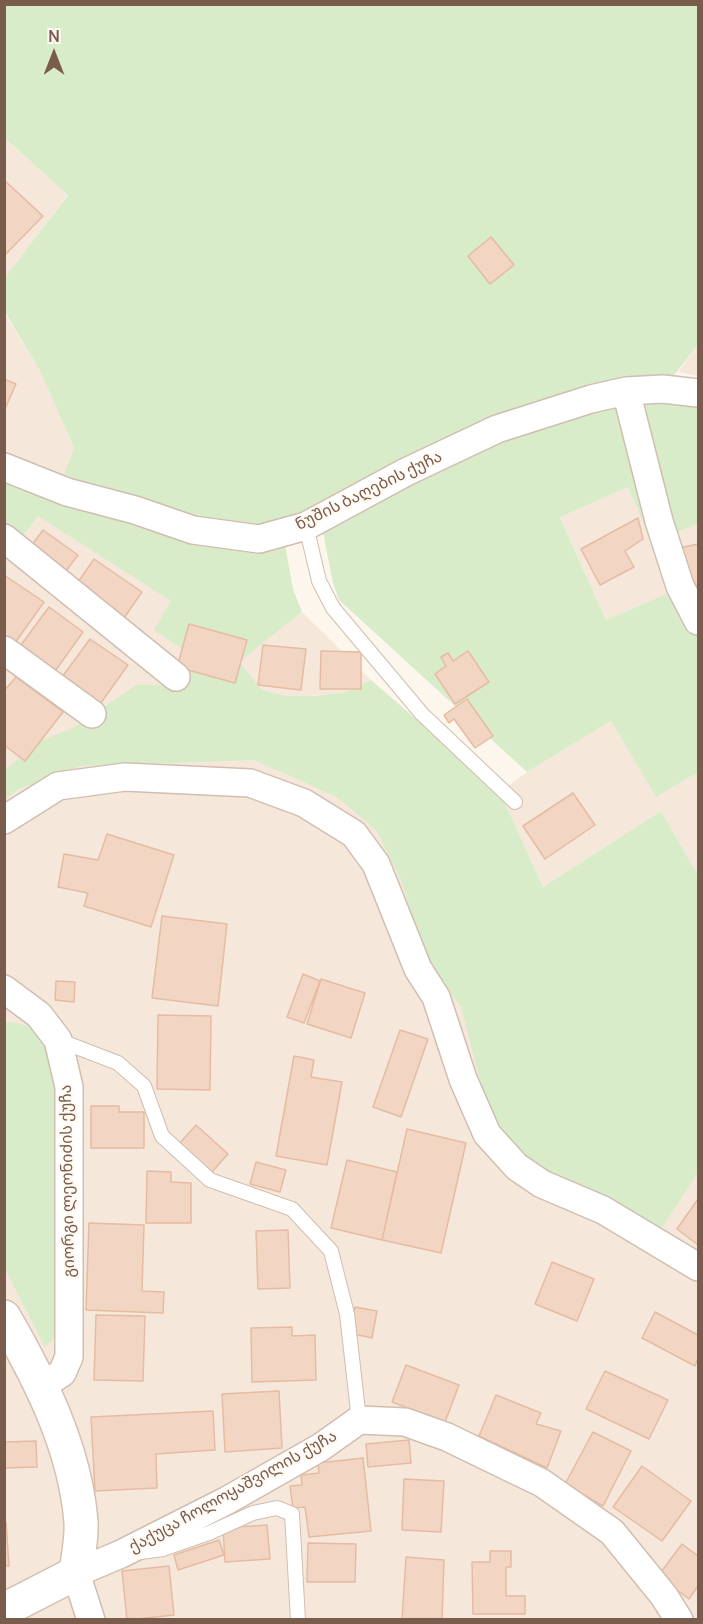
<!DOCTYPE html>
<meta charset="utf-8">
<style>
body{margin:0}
#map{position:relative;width:703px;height:1624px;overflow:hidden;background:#fdf6ec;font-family:Manrope,sans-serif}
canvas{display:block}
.frame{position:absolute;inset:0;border:6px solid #7a5c4d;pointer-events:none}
.north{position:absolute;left:24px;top:24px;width:60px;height:60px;-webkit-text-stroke:4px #fffaf3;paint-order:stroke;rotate:0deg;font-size:16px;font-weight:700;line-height:24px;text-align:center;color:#7a5c4d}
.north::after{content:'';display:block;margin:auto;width:21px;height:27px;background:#7a5c4d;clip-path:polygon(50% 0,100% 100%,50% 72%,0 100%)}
</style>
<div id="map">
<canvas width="703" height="1624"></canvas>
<div class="frame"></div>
<div class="north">N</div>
</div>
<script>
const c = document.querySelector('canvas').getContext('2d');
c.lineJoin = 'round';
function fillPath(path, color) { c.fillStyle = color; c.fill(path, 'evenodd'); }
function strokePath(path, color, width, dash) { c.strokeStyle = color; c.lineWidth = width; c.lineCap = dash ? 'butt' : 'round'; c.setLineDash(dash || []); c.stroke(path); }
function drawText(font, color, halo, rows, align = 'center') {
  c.font = font + ' Manrope,"Noto Sans Georgian",sans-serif'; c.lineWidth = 4.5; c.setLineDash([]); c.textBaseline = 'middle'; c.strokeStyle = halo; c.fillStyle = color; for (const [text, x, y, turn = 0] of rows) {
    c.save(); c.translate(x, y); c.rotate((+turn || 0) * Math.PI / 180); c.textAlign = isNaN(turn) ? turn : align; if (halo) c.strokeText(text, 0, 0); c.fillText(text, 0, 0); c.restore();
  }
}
fillPath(new Path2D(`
 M5 138 68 194 5 279Z
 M4 312 40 371 74 448 65 474 255 648 302 612 371 680 346 692 309 696 698 1053V1619H5Z
 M698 345V376L678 372Z
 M628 487 674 591 606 620 560 516Z
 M698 524V601L671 535Z
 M611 721 656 796 698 772V875L661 811 543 887 500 792 527 772Z`), '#f5e8da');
fillPath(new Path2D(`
 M5 5H698V345L663 389 626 391 259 539 135 510 64 474 74 448 40 371 5 312 4 279 68 195 5 138Z
 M651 398 698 402V524L671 535 636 403Z
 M621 403 651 524 698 637V772L656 797 611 721 527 772 339 600 333 583 323 532 487 442ZM628 487 673 591 606 620 560 517Z
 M5 478 284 539 293 589 302 612 239 662 262 690 286 696H313L346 692 371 680 500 792 543 887 661 811 698 875V1172L662 1228 563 1180 544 1175 493 1129 461 1007 427 963 401 880 376 830 337 797 254 760 81 766 19 789 5 799V770L37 742 73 728 136 685H162L190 654 154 630 171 601 38 516 19 541 5 530Z
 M11 1022 28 1026 43 1042 55 1083 58 1323 55 1338 45 1347 5 1269 4 1023Z`), '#d8ecc9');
const building = new Path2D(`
 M4 180 43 216 4 256Z
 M491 237 514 265 490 284 468 256Z
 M4 379 16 384 4 411Z
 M638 518 643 539 625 551 634 567 600 585 581 549Z
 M43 530 78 555 54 587 19 562Z
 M698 544V589L691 576H686L679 548Z
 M94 559 142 592 117 628 69 595Z
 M4 575 44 602 15 643 4 636Z
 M49 607 83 632 53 674 18 649Z
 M189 624 247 640 235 683 177 667Z
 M90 639 128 665 100 704 62 677Z
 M263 645 306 649 301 690 258 685Z
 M321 651 361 652V689H320Z
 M468 651 489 682 455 704 435 674 446 666 441 657 448 653 453 661Z
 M16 677 63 712 25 761 4 745V691Z
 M467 699 493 736 475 748 454 719 449 723 444 715Z
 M573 793 595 825 545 859 523 826Z
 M107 834 174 855 151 927 84 906 88 893 58 887 64 854 98 860Z
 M162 916 227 924 218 1006 152 998Z
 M303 974 320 981 304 1023 287 1017Z
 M321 979 365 993 351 1038 307 1024Z
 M56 981 75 982 74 1002 55 1000Z
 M158 1015 211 1016 210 1090 157 1089Z
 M400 1030 428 1039 401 1117 373 1107Z
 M294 1056 314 1060 311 1077 342 1082 327 1165 276 1156Z
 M91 1106H119V1112H144V1148H91Z
 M196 1125 228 1154 211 1173 179 1144Z
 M407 1129 466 1143 441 1253 382 1240Z
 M347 1160 397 1172 382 1240 331 1228Z
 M256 1162 286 1170 280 1192 250 1184Z
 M147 1171 171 1172V1182L191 1183V1223H146Z
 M698 1199V1245L677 1229Z
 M89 1223 144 1225 142 1291 164 1292 163 1313 86 1310Z
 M288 1230 290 1288 258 1289 256 1231Z
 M552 1262 594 1279 577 1321 535 1304Z
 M355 1307 377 1311 372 1338 349 1333Z
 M655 1312 698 1335V1358L695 1366 642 1338Z
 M96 1315 145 1316 143 1381 94 1380Z
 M292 1327V1336L315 1335 316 1380 252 1382 251 1328Z
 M406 1365 459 1385 445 1422 392 1402Z
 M605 1371 668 1400 649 1439 586 1409Z
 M279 1391 282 1448 225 1452 222 1394Z
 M496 1395 541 1413 536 1424 561 1431 547 1468 479 1436Z
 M213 1411 215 1450 156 1454 157 1488 95 1491 91 1417Z
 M593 1432 631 1451 603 1506 565 1484Z
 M409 1440 411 1463 368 1467 366 1444Z
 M36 1441 37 1467 4 1468V1442Z
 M363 1458 371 1531 309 1537 305 1507 293 1508 290 1486 302 1485 301 1475 319 1473 318 1463Z
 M642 1466 691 1501 662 1541 613 1507Z
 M404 1479 444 1481 441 1532 402 1530Z
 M4 1522H6L9 1566H4Z
 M267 1525 270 1559 225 1562 223 1528Z
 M219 1540 224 1555 178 1570 174 1555Z
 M308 1543 356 1544 355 1582H307Z
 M682 1544 698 1556V1586L689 1599 658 1576Z
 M490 1551H511V1567H506V1596H525V1614H473L472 1562H490Z
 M406 1557 444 1560 442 1620H402Z
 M169 1566 174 1615 127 1620 122 1571Z`);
fillPath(building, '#f3d5c3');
strokePath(building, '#e6bba3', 1.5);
const service = new Path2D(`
 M306 526 319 581 333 608 422 714 515 802
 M58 1040 118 1063 144 1086 162 1136 210 1180 292 1209 331 1251 347 1314 359 1420
 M141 1552 163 1549 209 1533 253 1513 277 1508 292 1514 298 1620`);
const minor = new Path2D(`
 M626 391 659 521 680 586 698 621
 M4 467 67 492 135 510 193 530 259 539 306 526 406 472 497 429 591 399 626 391 663 389 698 393
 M4 538 176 677
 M4 650 92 714
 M4 820 58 786 125 777 250 783 304 803 354 834 376 864 418 969 436 997 463 1079 487 1134 517 1167 542 1184 603 1210 698 1267
 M4 989 39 1015 58 1040 69 1087V1357L62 1373 42 1386
 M91 1620 76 1573 121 1554 226 1501 321 1447 359 1420 405 1422 447 1437 542 1483 612 1532 664 1596 679 1620`);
const secondary = new Path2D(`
 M4 1317C41 1381 75 1448 81 1522 82 1538 78 1557 76 1573L4 1610`);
strokePath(service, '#d1beb0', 16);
strokePath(minor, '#d1beb0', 30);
strokePath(secondary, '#d6c0b0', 36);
strokePath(service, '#fff', 14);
strokePath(minor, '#fff', 27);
strokePath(secondary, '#fff', 33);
drawText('16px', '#7a5c4d', '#fffaf3', [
 ["ნუშის ბაღების ქუჩა",369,491,-26],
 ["გიორგი ლეონიძის ქუჩა",68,1181,-91],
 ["ქაქუცა ჩოლოყაშვილის ქუჩა",233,1492,-29]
]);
</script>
